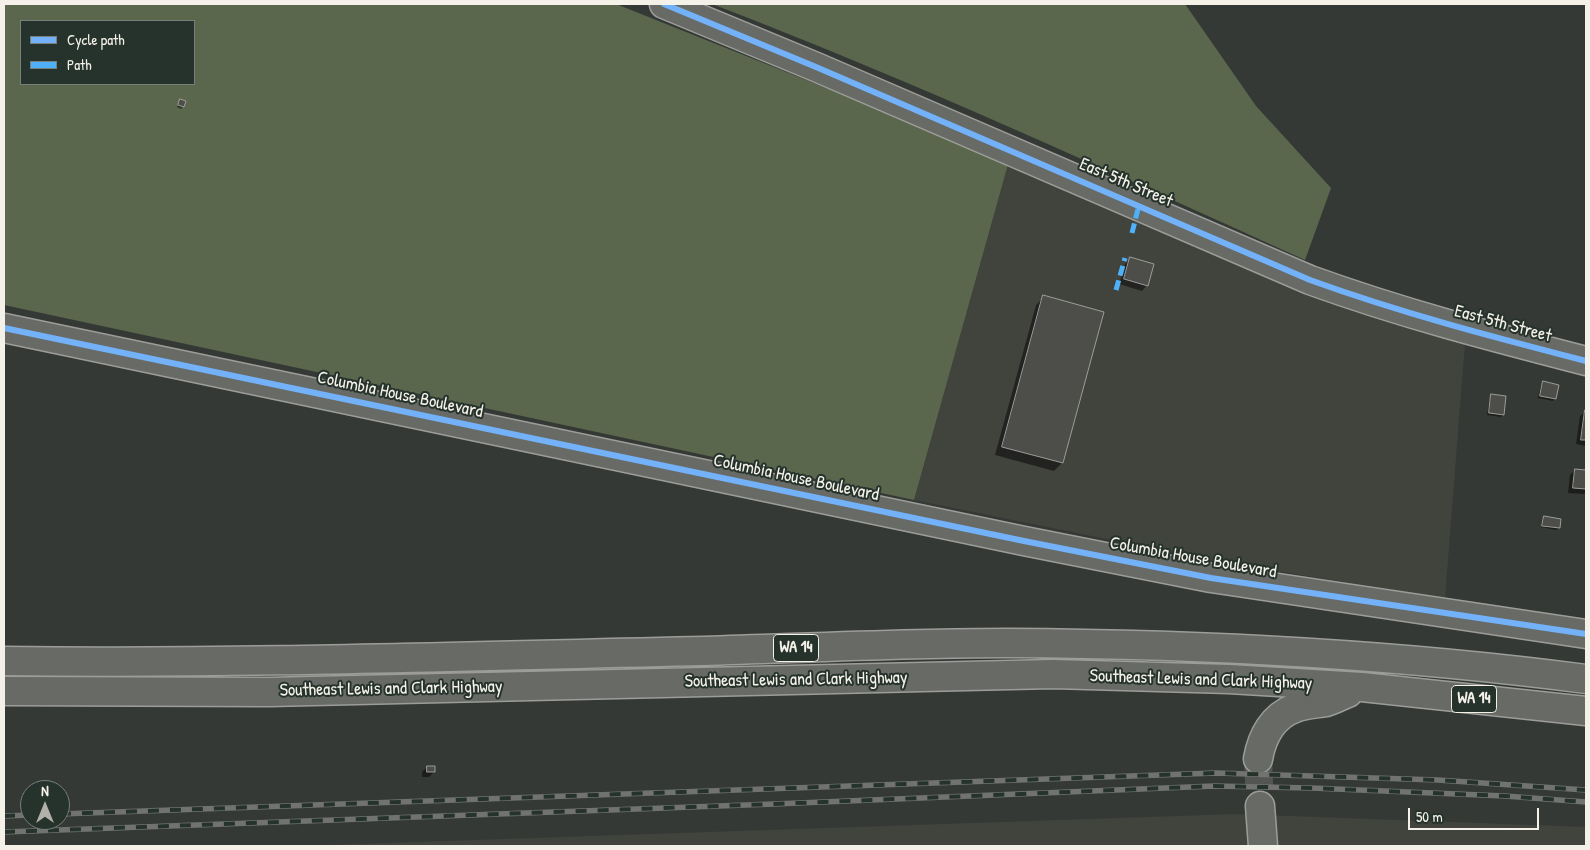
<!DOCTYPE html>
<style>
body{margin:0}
#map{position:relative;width:1590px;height:850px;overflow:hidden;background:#353936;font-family:"Patrick Hand",sans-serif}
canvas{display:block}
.frame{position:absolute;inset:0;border:5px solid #f4f1e8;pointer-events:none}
.legend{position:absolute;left:20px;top:20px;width:175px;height:65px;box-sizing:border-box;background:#26332d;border:1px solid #787f78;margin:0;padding:6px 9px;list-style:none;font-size:15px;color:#f4f1e8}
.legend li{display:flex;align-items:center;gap:10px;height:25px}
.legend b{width:25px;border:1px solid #787f78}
.north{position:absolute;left:20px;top:780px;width:50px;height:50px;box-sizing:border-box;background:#26332d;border:1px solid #787f78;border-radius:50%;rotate:0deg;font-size:14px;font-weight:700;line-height:20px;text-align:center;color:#f4f1e8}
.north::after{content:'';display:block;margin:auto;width:18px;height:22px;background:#b1b1aa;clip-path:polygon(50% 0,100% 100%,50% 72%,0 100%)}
.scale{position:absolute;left:1408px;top:808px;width:131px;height:22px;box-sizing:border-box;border:2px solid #f4f1e8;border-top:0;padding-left:6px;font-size:15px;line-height:18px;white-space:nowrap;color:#f4f1e8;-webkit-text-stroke:4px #26332d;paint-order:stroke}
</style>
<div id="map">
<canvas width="1590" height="850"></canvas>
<div class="frame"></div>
<ul class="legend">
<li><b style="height:6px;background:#73b2f8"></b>Cycle path</li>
<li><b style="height:6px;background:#4fb1f8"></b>Path</li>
</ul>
<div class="north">N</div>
<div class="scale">50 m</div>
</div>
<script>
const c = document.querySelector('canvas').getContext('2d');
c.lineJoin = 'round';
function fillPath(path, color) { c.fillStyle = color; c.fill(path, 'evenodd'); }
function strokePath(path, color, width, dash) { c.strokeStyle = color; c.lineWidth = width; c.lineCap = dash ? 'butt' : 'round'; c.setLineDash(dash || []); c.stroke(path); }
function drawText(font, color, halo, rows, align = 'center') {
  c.font = font + ' "Patrick Hand",sans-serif'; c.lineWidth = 4; c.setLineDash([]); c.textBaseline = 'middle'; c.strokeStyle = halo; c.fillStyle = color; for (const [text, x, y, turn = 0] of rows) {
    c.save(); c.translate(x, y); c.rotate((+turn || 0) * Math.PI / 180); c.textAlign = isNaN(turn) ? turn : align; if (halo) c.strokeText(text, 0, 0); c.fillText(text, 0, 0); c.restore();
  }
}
fillPath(new Path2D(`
 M1009 161 1212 254 1358 311 1465 343 1445 598 1220 562 914 500Z
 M1236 814 1586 827V846H299Z`), '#41433d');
fillPath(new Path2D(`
 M4 4H616L1009 161 914 500 4 305ZM21 21H194V84H21Z
 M712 4H1185L1256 106 1331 188 1305 260C1109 171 913 81 712 4Z`), '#5a674c');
fillPath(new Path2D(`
 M180 100 183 107 181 109 177 107Z
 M1130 259 1147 285 1142 291 1119 284 1125 264Z
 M1044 297 1062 463 1054 471 995 455 1036 305Z
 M1543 383 1555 398 1553 401 1538 398 1541 385Z
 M1492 396 1503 415 1501 417 1487 415 1490 398Z
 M1586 411V446L1576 444 1580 416Z
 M1575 470 1586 471V492L1584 494 1568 493 1570 475Z
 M1544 518 1559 527 1556 530 1541 527 1542 520Z
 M427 767 434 772 429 777H422V772Z`), '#0007');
const building = new Path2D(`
 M180 99 186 101 184 107 178 105Z
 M1130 257 1154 264 1148 286 1124 279Z
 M1043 295 1104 312 1063 463 1002 447Z
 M1543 381 1559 385 1556 399 1540 396Z
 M1491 394 1506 396 1504 415 1489 413Z
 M1585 410H1586V440H1581Z
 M1575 469 1586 470V489L1573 488Z
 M1544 516 1561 519 1560 528 1542 526Z
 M427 766H435V772H427Z`);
fillPath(building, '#4d4d4a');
strokePath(building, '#9c9d9a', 1);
strokePath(new Path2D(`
 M1258 759 1260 806`), '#525551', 28, [28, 14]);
const secondary = new Path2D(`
 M664 4 816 67 1310 280C1401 313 1493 337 1586 361
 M4 328 1024 541 1211 578 1586 634`);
const highway = new Path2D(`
 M4 661C237 664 471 656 704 651 805 648 906 643 1007 643 1200 644 1394 654 1586 679
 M4 691 269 692 1053 674 1229 679 1362 687 1586 711
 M1258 759C1262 736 1273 716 1295 708 1305 704 1315 704 1326 702 1333 700 1340 696 1348 693
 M1260 806 1263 846`);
strokePath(secondary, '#9c9d9a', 31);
strokePath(highway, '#9c9d9a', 31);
strokePath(secondary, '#686a66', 28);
strokePath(highway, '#686a66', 28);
const rail = new Path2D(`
 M60 814 1216 773 1438 780 1586 790
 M4 816 30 815
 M4 832 774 804 1214 786 1311 788 1505 796 1586 802`);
strokePath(rail, '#707370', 5.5);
strokePath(rail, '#26332d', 4, [11]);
strokePath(new Path2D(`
 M1132 233 1139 205
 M1116 290 1125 258`), '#4fb1f8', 5, [10, 5]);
strokePath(new Path2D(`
 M664 4 816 67 1310 280C1401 313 1493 337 1586 361
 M4 328 1024 541 1211 578 1586 634`), '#73b2f8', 6);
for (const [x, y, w] of [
 [796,648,45],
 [1474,699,45]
]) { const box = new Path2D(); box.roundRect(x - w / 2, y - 13.5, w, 27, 4); c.fillStyle = '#26332d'; c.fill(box); strokePath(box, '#f4f1e8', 1); }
drawText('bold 16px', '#f4f1e8', null, [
 ["WA 14",796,648],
 ["WA 14",1474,699]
]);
drawText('18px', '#f4f1e8', '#26332d', [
 ["East 5th Street",1126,183,23],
 ["East 5th Street",1503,324,15],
 ["Columbia House Boulevard",400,395,12],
 ["Columbia House Boulevard",796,478,12],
 ["Columbia House Boulevard",1193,558,10],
 ["Southeast Lewis and Clark Highway",796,680,-1],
 ["Southeast Lewis and Clark Highway",1201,680,2],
 ["Southeast Lewis and Clark Highway",391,689,-1]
]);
</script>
